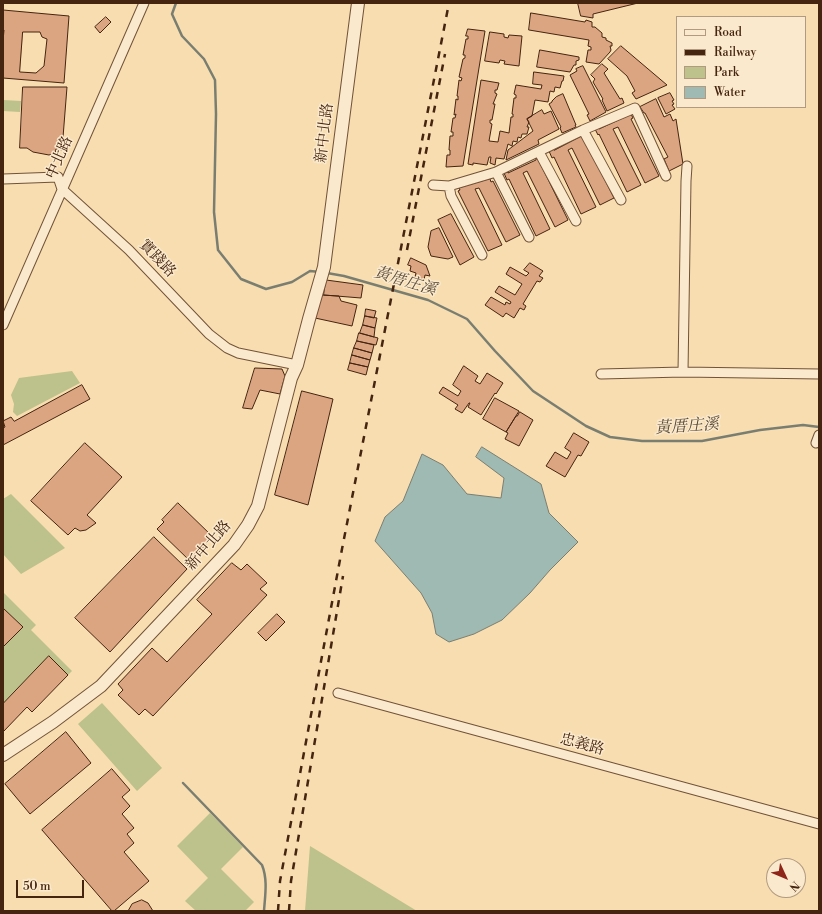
<!DOCTYPE html>
<meta charset="utf-8">
<style>
body{margin:0}
#map{position:relative;width:822px;height:914px;overflow:hidden;background:#f7ddb0;font-family:"Libre Bodoni",serif}
canvas{display:block}
.frame{position:absolute;inset:0;border:4px solid #452410;pointer-events:none}
.legend{position:absolute;left:676px;top:16px;width:130px;height:92px;box-sizing:border-box;background:#fae9cc;border:1px solid #b29a81;margin:0;padding:5px 7px;list-style:none;font-size:12px;color:#452410}
.legend li{display:flex;align-items:center;gap:8px;height:20px}
.legend b{width:20px;border:1px solid #b29a81}
.north{position:absolute;left:766px;top:858px;width:40px;height:40px;box-sizing:border-box;background:#fae9cc;border:1px solid #b29a81;border-radius:50%;rotate:134deg;font-size:11px;font-weight:700;line-height:16px;text-align:center;color:#452410}
.north::after{content:'';display:block;margin:auto;width:14px;height:18px;background:#8f2418;clip-path:polygon(50% 0,100% 100%,50% 72%,0 100%)}
.scale{position:absolute;left:16px;top:880px;width:68px;height:18px;box-sizing:border-box;border:2px solid #452410;border-top:0;padding-left:5px;font-size:12px;line-height:14px;white-space:nowrap;color:#452410;-webkit-text-stroke:3px #fae9cc;paint-order:stroke}
</style>
<div id="map">
<canvas width="822" height="914"></canvas>
<div class="frame"></div>
<ul class="legend">
<li><b style="height:5px;background:#fae9cc"></b>Road</li>
<li><b style="height:5px;background:#452410"></b>Railway</li>
<li><b style="height:11px;background:#bdc18b"></b>Park</li>
<li><b style="height:11px;background:#9ebab2"></b>Water</li>
</ul>
<div class="north">N</div>
<div class="scale">50 m</div>
</div>
<script>
const c = document.querySelector('canvas').getContext('2d');
c.lineJoin = 'round';
function fillPath(path, color) { c.fillStyle = color; c.fill(path, 'evenodd'); }
function strokePath(path, color, width, dash) { c.strokeStyle = color; c.lineWidth = width; c.lineCap = dash ? 'butt' : 'round'; c.setLineDash(dash || []); c.stroke(path); }
function drawText(font, color, halo, rows, align = 'center') {
  c.font = font + ' "Libre Bodoni","Noto Serif TC",serif'; c.lineWidth = 3; c.setLineDash([]); c.textBaseline = 'middle'; c.strokeStyle = halo; c.fillStyle = color; for (const [text, x, y, turn = 0] of rows) {
    c.save(); c.translate(x, y); c.rotate((+turn || 0) * Math.PI / 180); c.textAlign = isNaN(turn) ? turn : align; if (halo) c.strokeText(text, 0, 0); c.fillText(text, 0, 0); c.restore();
  }
}
fillPath(new Path2D(`
 M3 100 21 101 20 112 3 111Z
 M72 371 80 383 17 416 13 412 14 404 11 395 19 378Z
 M11 494 65 548 21 574 3 554V499Z
 M3 592 36 625 31 630 72 671 68 675 49 657 3 704V647L22 627 3 608Z
 M102 703 162 768 137 791 78 724Z
 M210 813 243 847 221 869 254 902 245 911H196L185 901 208 878 177 846Z
 M310 846 417 911H305Z`), '#bdc18b');
const water = new Path2D(`
 M482 447 541 484 549 513 578 542 550 570 530 593 502 620 474 634 449 642 436 634 432 613 421 593 375 541 385 517 403 501 422 454 443 465 467 494 501 498 504 478 476 457Z`);
fillPath(water, '#9ebab2');
strokePath(water, '#7a7e71', 1);
strokePath(new Path2D(`
 M176 3 172 14 182 36 204 59 215 80 216 114 214 212 218 250 241 279 266 289 292 282 310 271 320 272
 M327 273 344 276 428 300 467 319 495 351 533 391 586 426 610 437 642 441H702L760 430 803 425 819 427
 M183 783 262 865C268 880 265 896 264 911`), '#7a7e71', 2.5);
const building = new Path2D(`
 M578 3H638L593 14V18L581 16Z
 M3 10 69 16 64 83 3 78V41L4 30H3ZM23 32H40L42 37 47 39 44 66 36 73 20 72Z
 M531 13 585 22 586 20 592 22V27H595L602 33V37L606 38V40L612 43V46H610L611 50 610 52 599 64 586 62 588 50H591V47L588 46 589 40 529 30Z
 M106 17 111 22 100 33 95 27Z
 M468 29 485 31 463 166 446 167 447 155H450V150H449L450 136H453V132H451L453 118H455L456 114 454 115 456 99 458 100V96H457L459 80 461 81 462 78 459 77 463 59 465 58V55H463L466 39H468V36H466Z
 M490 32 504 34V37L508 38 509 35 522 36 519 66 504 64 505 61 500 60 499 63 485 61Z
 M621 46 667 85 636 99 632 93 635 91 627 76 608 59Z
 M540 50 579 57V60L576 61V65H574L570 72 537 67Z
 M602 64 608 69 604 73 620 99 622 98 624 103 607 111 602 100 603 99 593 82 595 79 591 75Z
 M583 66 606 112 590 121 587 115 589 114 570 75 577 71 576 69Z
 M534 72 564 76 563 81H562L560 88 555 87 554 92 550 91 548 102 535 100 532 116 527 119 529 122 527 127H529L527 134H522L521 138 518 137 517 142 513 141 512 146 508 144 504 159 496 158 495 165 490 163 491 157H489L487 165 473 163V165L468 164 481 80 499 83 497 90H495V93L497 94 493 104H495L492 120H490V123L492 124 489 141 498 142 500 131 509 133 511 117H513V114H512L514 98H516V95L514 94 516 85 541 89 542 85 533 84Z
 M23 87H67L62 150 56 149 55 153 49 155 33 152 27 148H20Z
 M670 93 674 100 672 101 674 104 672 105 675 109 666 114 658 98Z
 M563 94 576 125H575L576 127 562 133 560 128 561 127 549 104 552 102V101L556 97Z
 M656 99 664 117 670 114 673 121 676 119 683 164 669 171 664 159 668 157 645 113H644L640 107Z
 M542 110 544 114 551 111 559 129 538 140 539 144 506 160 508 150 533 131 527 119Z
 M630 112 633 118 631 119 659 176 645 183 618 127 613 129 641 185 627 192 599 134 598 135 595 129 598 128 599 129 627 116Z
 M582 136 584 138 614 198 600 205 572 148 568 150 596 207 581 214 554 157 552 158 549 151 553 149 554 150Z
 M540 156V163L568 220 555 227 527 171 523 173 550 229 536 236 509 179 507 180 504 173 508 172V173L536 160V158Z
 M490 179 491 182 493 181 520 235 506 242 479 188 475 189 502 245 488 251 458 191 460 190 459 188Z
 M451 214 474 257 460 265 438 220Z
 M439 228 453 257 448 259 431 256 428 247 431 231Z
 M411 258 426 265 430 276 425 275 424 280 415 277 416 273 410 271 411 266 408 265Z
 M530 263 543 271 539 276 543 278 540 282 537 281 523 304 526 306 524 310 520 308 514 318 506 313 503 317 485 305 491 297 505 305 506 302 510 304 511 302 495 292 499 286 515 295 522 284 506 274 510 267 526 276 529 273 524 270Z
 M326 280 363 285 361 298 324 295Z
 M321 295 339 296 341 301 357 305 352 326 315 318Z
 M366 309 376 311 374 318 365 316Z
 M365 316 377 318 375 328 363 325Z
 M363 325 375 328 374 337 360 333Z
 M359 333 378 338 376 345 357 341Z
 M357 341 374 345 372 353 354 348Z
 M354 348 372 353 370 360 352 355Z
 M352 355 370 360 368 367 350 363Z
 M350 363 368 367 366 375 348 370Z
 M464 366 478 376 475 381 480 384 487 373 503 383 496 394 495 393 481 415 468 407 470 403H469L462 413 455 409 458 405 439 393 443 387 458 396 461 391 453 385Z
 M255 368 282 369 285 376 280 394 260 390 252 409 243 408Z
 M82 385 90 399 3 445V428L5 427 3 421 11 417 14 421Z
 M302 391 333 399 308 505 275 495Z
 M495 398 519 411 506 432 483 419Z
 M520 412 533 420 519 446 505 439 508 433 506 432 516 416H517Z
 M574 433 589 442 581 456 578 455 565 477 546 466 555 452 567 459 571 452 565 448Z
 M85 443 122 477 87 515 96 523 86 530 80 531 75 528 68 535 31 501Z
 M178 503 213 537 190 561 157 529 164 522 162 520Z
 M154 537 187 569 110 652 75 618Z
 M232 563 241 570 247 564 267 583 260 589 267 595 153 716 145 709 139 715 118 695 123 690 118 684 152 648 167 662 212 614 197 600Z
 M3 608 23 627 3 647Z
 M277 614 285 622 266 641 258 633Z
 M49 656 68 675 32 712 27 707 3 732V704Z
 M66 732 91 763 30 814 5 784Z
 M112 769 130 790 122 797 130 806 122 814 134 828 127 834 134 843 124 852 149 881 114 911H112L42 830Z
 M142 900 148 903 153 911H128L132 904Z`);
fillPath(building, '#dca582');
strokePath(building, '#452410', 1);
const minor = new Path2D(`
 M583 130 621 200
 M539 152 576 221
 M496 172 529 237
 M3 179 58 177 62 189 129 250 209 334 227 348 238 353 297 365
 M433 185 449 186 496 172 583 130 635 108 666 176
 M449 186 451 196 482 255
 M3 325 144 3
 M683 372 686 181 687 166
 M601 374 683 372 819 374
 M816 443 819 435
 M338 693 819 824`);
const tertiary = new Path2D(`
 M3 755 53 722 101 686 234 545 248 525 258 506 291 378 297 365 309 319 324 267 358 3`);
strokePath(minor, '#725238', 11);
strokePath(tertiary, '#725238', 14);
strokePath(minor, '#fae9cc', 9);
strokePath(tertiary, '#fae9cc', 12);
strokePath(new Path2D(`
 M407 250 445 54
 M278 911 280 881 342 549 449 3
 M289 911 291 881 343 576`), '#452410', 2.5, [7, 7]);
drawText('15px', '#452410', '#fae9cc', [
 ["新中北路",325,133,-83],
 ["中北路",60,158,-66],
 ["實踐路",157,259,46],
 ["新中北路",209,546,-49],
 ["忠義路",582,745,15]
]);
drawText('italic 16px', '#5b4a38', '#fae9cc', [
 ["黃厝庄溪",405,282,17],
 ["黃厝庄溪",687,427,-4]
]);
</script>
